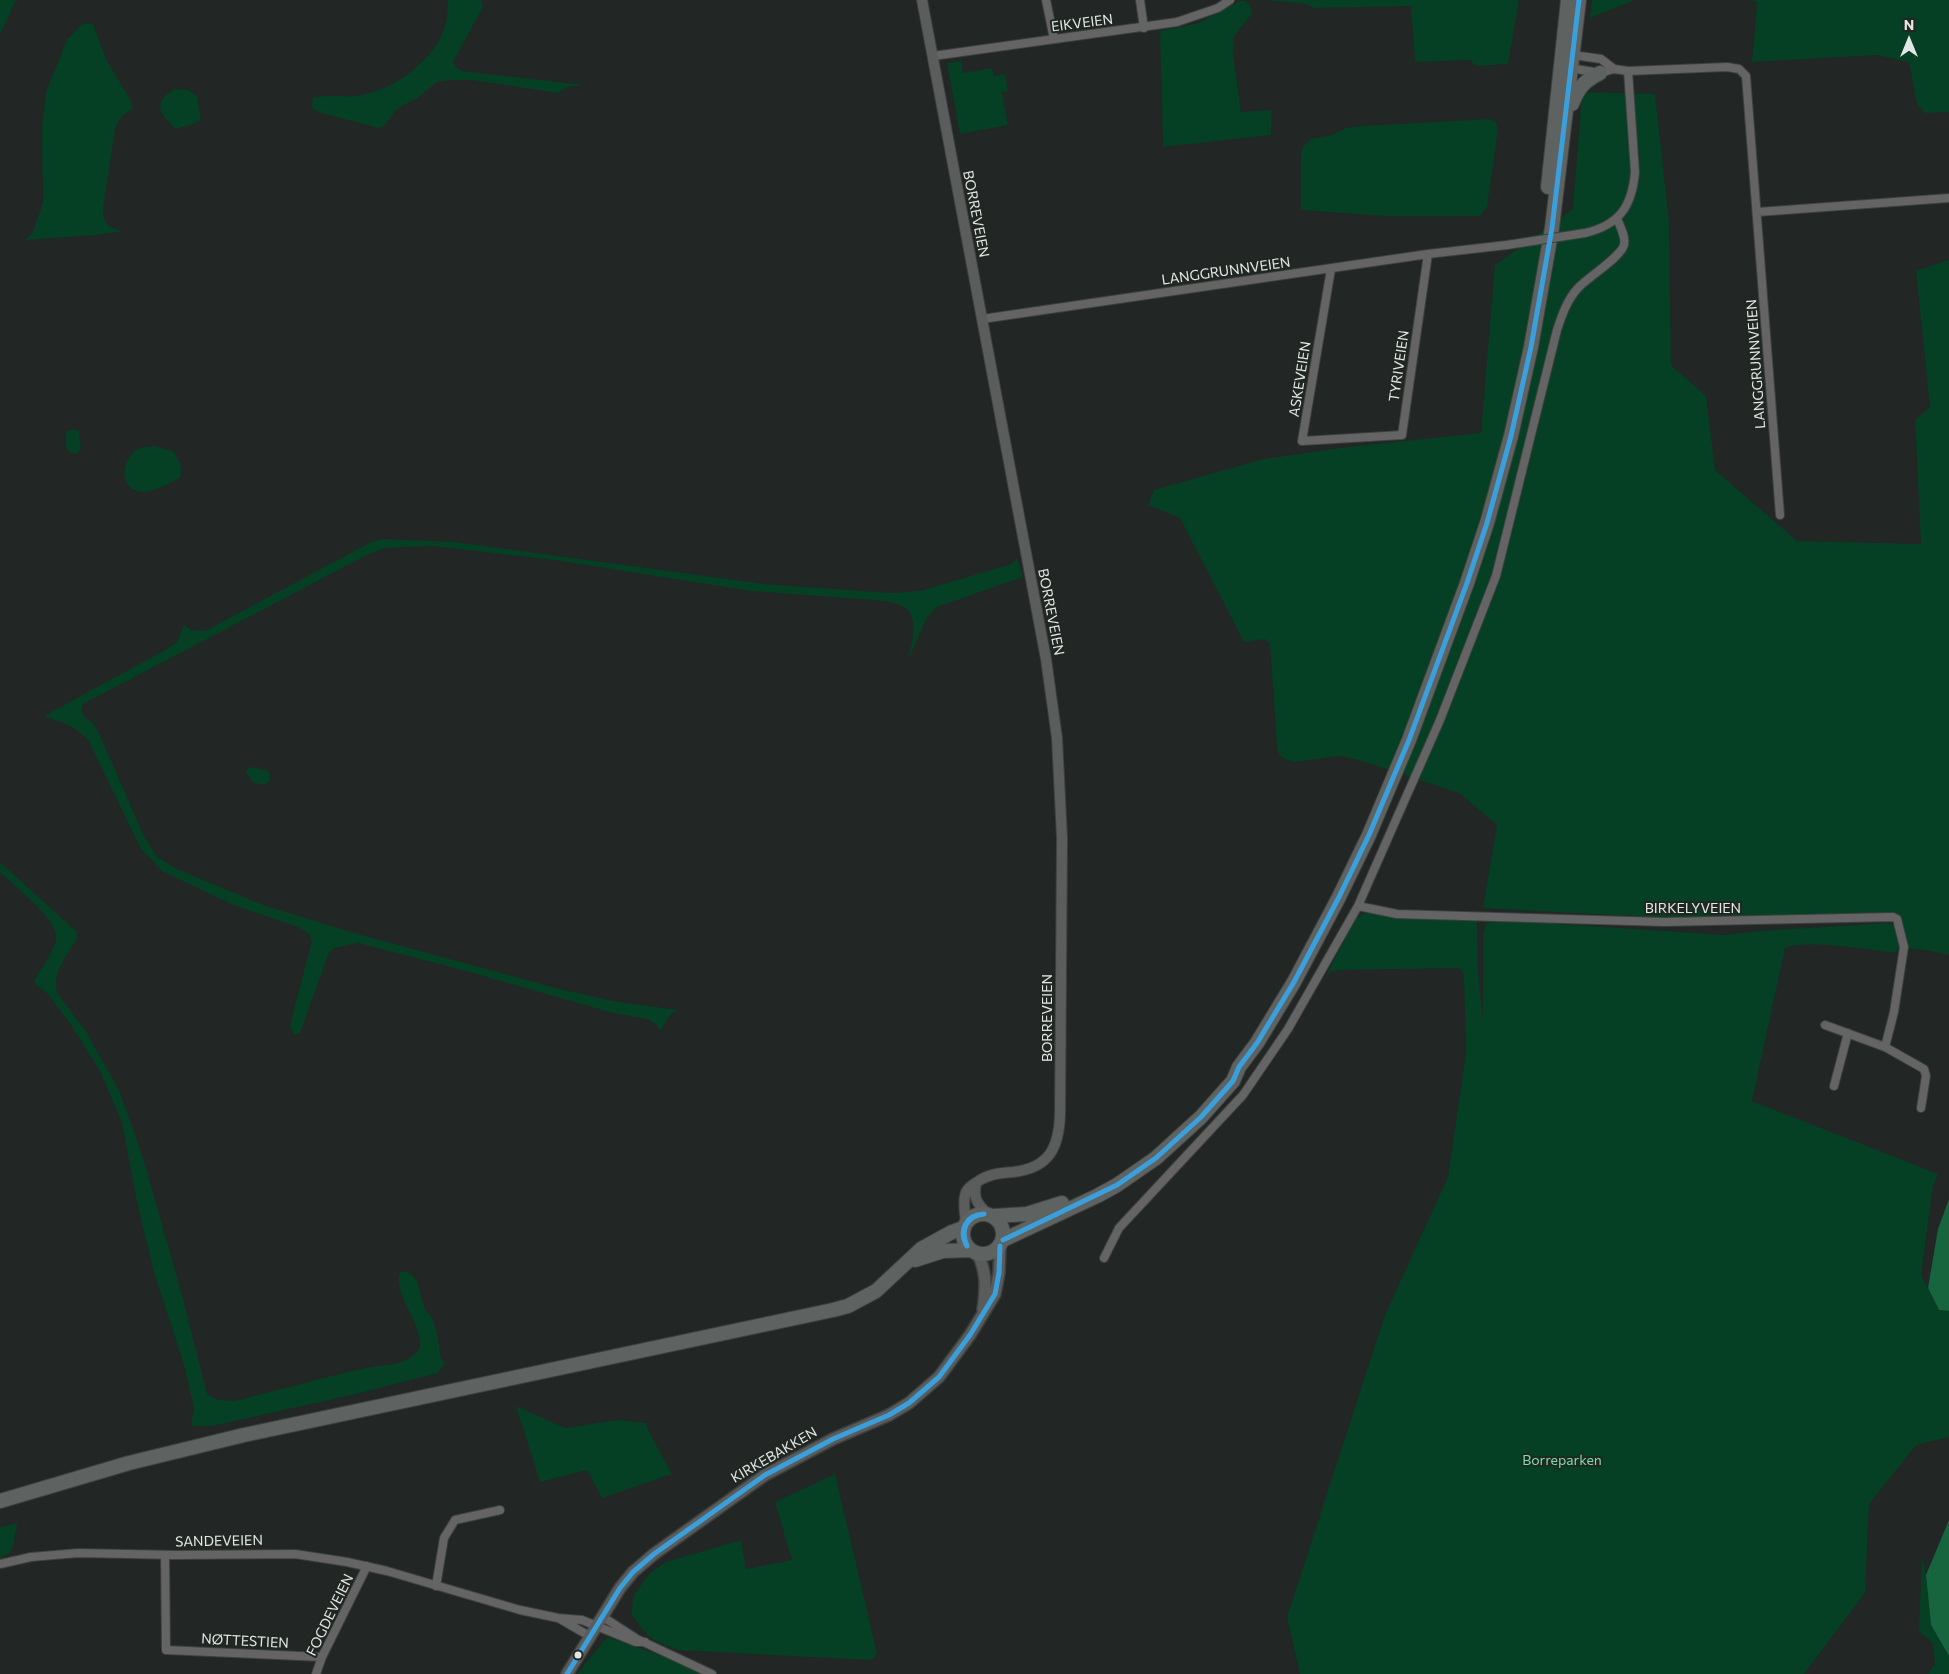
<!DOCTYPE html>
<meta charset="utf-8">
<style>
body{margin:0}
#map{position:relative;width:1949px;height:1674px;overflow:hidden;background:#222624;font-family:Commissioner,sans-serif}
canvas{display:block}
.north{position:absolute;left:1884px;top:15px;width:50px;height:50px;-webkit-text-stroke:4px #212723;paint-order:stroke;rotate:0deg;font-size:14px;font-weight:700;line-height:20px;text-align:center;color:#e2e7e4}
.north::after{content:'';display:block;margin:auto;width:18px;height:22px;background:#e2e7e4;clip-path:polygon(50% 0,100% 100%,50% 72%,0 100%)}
</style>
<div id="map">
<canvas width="1949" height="1674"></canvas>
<div class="north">N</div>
</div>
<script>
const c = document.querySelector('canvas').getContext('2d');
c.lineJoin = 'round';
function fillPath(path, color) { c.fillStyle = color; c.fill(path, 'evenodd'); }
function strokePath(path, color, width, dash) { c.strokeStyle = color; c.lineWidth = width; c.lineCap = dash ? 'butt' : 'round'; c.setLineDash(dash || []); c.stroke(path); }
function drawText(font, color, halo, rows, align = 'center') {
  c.font = font + ' Commissioner,sans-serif'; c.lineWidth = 4; c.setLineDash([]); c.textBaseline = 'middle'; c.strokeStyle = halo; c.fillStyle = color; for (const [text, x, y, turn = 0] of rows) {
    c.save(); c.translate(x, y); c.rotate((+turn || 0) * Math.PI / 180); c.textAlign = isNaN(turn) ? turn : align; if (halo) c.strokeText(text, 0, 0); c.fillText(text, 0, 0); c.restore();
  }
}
fillPath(new Path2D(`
 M0 0H16L0 34Z
 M448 0H481L483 7 453 62 456 67 462 71 585 85 567 87 558 93 472 80H449L437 82 416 99 405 104 395 111 384 126 378 128 318 112 311 107 313 98C328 94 346 98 362 95 392 90 431 62 442 34 447 24 448 11 448 0Z
 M1267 0H1519L1508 64 1476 66 1470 60 1415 62 1411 6 1314 8C1301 0 1282 3 1267 0Z
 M1592 0H1635L1590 18Z
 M1749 0H1949V112L1925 113 1917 104 1909 62 1877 55 1752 62 1757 2Z
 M1240 1H1245L1250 6 1252 14 1234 36 1233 54 1241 112 1272 110 1271 135 1163 147 1160 31 1199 23Z
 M87 23 93 24 107 61 131 101 133 108 121 117 115 129 103 209C104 224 108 228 123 231L96 235 24 240 32 234 43 203 42 126 46 92 67 40 81 25Z
 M961 61 963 73 992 68 994 76 1005 74 1008 91 1002 92 1008 125 960 134 947 63Z
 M175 89 189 90 197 96 201 120 191 125 176 129C160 115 151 102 175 89Z
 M1582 92 1655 94 1669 221 1671 365 1706 396 1715 470 1797 541 1921 544 1915 420 1930 407 1916 271 1949 260V955L1925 950 1898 948 1895 953C1871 950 1804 939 1785 948L1752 1101 1938 1174 1933 1186 1921 1275 1939 1310 1949 1311V1437L1916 1445 1869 1504 1865 1593 1804 1674H1300L1287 1617 1385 1315 1448 1177 1466 1053 1464 976 1462 970 1457 968 1340 970 1332 971 1326 976 1354 921 1360 915 1369 912 1390 915 1474 919 1477 921 1478 971 1483 1022V935L1486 924 1497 920 1724 935 1761 931 1887 923 1894 926 1899 931V919L1651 917 1483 908 1497 825 1459 793 1362 761 1340 756 1295 762 1284 759 1278 753 1277 746 1270 644 1265 639 1244 642 1180 518 1148 505 1154 490 1264 459 1348 447 1481 433 1495 265 1573 209Z
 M1490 119 1496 122 1498 130 1487 207 1480 216H1385L1301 210V153L1303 147 1310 139 1332 135 1346 128 1362 126Z
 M73 429 79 431 81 449 76 454C65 453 63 440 67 431Z
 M155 446 174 452C179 461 184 468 180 478 170 483 154 492 143 492 119 490 120 462 136 450 141 446 148 447 155 446Z
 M382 539 455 542 764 584 890 593 920 591 1011 564 1017 558 1023 577 937 607 927 617 909 659C911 643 921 615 902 606 897 604 891 603 886 601L751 591 554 560 432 546 386 548 367 555 83 704 81 711 86 718 94 724 101 738 144 836 157 857 177 869 263 905 358 934 560 989 613 1001 678 1010 671 1014 660 1031 656 1024 647 1019 613 1013 462 970 358 943 334 948 329 953 300 1033 294 1035 290 1027 292 1017 312 941 308 933 298 927 233 905 162 871 141 849 89 742C77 726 63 723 44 716L167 649 177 642 184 625 191 630 205 631 371 542Z
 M253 767 267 771 270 774 269 782 264 785 252 782 246 772 248 768Z
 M0 862 77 932C79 940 74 943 70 949 62 963 52 978 58 994L87 1033 120 1092 144 1161 182 1295 207 1394 218 1400 235 1401C278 1390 321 1378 365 1368 377 1365 394 1366 406 1360 412 1357 420 1352 420 1344 420 1321 393 1294 400 1272 419 1269 420 1294 424 1307 426 1312 431 1315 433 1320 438 1330 439 1347 441 1359L445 1362 438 1373 356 1394 212 1426H191L194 1408 184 1365 154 1273 137 1202 122 1123 100 1071 71 1025 48 994 37 986 34 981C41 968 53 954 56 939 60 921 13 885 0 872Z
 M516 1406 565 1428 618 1420 646 1423 648 1430 672 1474 602 1498 587 1470 540 1482Z
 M835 1474 877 1653 874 1658 869 1660 678 1650C651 1640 646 1637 631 1613L634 1595 648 1575 666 1562 741 1540 746 1569 792 1560 775 1502Z
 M18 1523C11 1539 20 1550 0 1558V1527Z
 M1922 1557 1926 1575 1931 1625 1949 1656V1674H1928L1935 1664 1933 1644 1919 1631Z
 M607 1637 674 1660 705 1674H577Z`), '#053f24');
fillPath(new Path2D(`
 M1949 1199V1311L1939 1310 1928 1288 1938 1229Z
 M1949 1520V1656L1931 1625 1926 1575Z`), '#16653e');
const street = new Path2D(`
 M1046 0 1054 39
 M1140 0 1144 28
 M933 56 1177 22 1218 8 1230 0
 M1570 56 1573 55 1601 59 1614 69
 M1570 68 1600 73 1614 69 1628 71
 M1758 212 1949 198
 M1585 233C1619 225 1632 207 1635 172L1628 71 1727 67 1739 69 1746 76 1780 515
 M1331 269 1302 441 1402 435 1428 254
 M982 319 1428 254 1507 245
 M1358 906 1397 914 1664 922 1893 917 1897 919 1904 947 1894 1012 1885 1047
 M1825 1025 1885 1047 1924 1069 1926 1076 1921 1108
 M1834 1086 1848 1033
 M1104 1258 1119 1228 1243 1095 1288 1029 1358 906 1440 720 1496 576 1557 330C1562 315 1567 300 1578 288 1588 277 1620 258 1624 245 1626 237 1620 226 1617 219
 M165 1555 166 1650 322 1657
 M0 1564 31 1557 78 1553 177 1555 295 1554 347 1562 387 1571 520 1610 558 1618 582 1620 636 1642H645
 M436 1586 444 1538 455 1520 500 1510
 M603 1617 637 1639 712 1674
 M560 1619 591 1637
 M316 1674 322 1657 367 1566`);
const secondary = new Path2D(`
 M922 0 1046 659 1057 738 1062 838 1060 1114C1059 1148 1049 1168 1013 1172 1000 1173 988 1174 977 1182 971 1186 966 1189 965 1196 963 1204 965 1214 966 1223
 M976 1183C973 1198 977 1204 988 1214`);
const primary = new Path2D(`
 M977 1253C987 1271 986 1289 983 1309
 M567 1674 620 1588 633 1572 654 1554 765 1475 833 1439 889 1415 909 1403 939 1377 970 1335 995 1294 999 1273 1000 1246`);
const highway = new Path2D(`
 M1572 104C1578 88 1584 81 1600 73
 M1548 187 1568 0
 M963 1234a20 20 0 1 1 40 0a20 20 0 1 1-40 0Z
 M994 1216 1027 1214 1062 1203
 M1003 1240 1097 1196 1117 1185 1156 1158 1201 1117 1233 1081 1239 1067 1257 1043 1294 982 1339 897 1369 835 1409 740 1467 583 1487 523 1511 436 1531 347 1552 228 1579 0
 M915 1260 943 1251 971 1250
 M0 1501 129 1463 244 1435 833 1310 848 1306 876 1291 921 1249 952 1232 963 1228`);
strokePath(street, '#3e403f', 10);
strokePath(secondary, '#3e403f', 12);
strokePath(primary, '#3e403f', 14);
strokePath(highway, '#3e403f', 16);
strokePath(street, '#636463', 8);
strokePath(secondary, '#5a5d5b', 10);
strokePath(primary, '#595c5a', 11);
strokePath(highway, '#5e6260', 14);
const streetBridge = new Path2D(`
 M1507 245 1585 233`);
strokePath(streetBridge, '#3e403f', 10, []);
strokePath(streetBridge, '#636463', 8);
strokePath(new Path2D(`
 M1003 1240 1117 1185 1156 1158 1201 1117 1233 1081 1239 1067 1257 1043 1294 982 1339 897 1369 835 1409 740 1467 583 1487 523 1511 436 1531 347 1552 228 1579 0
 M967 1246C958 1230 966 1215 984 1214
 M967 1246C960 1230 966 1216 984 1214
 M567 1674 620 1588 633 1572 654 1554 765 1475 833 1439 889 1415 909 1403 939 1377 970 1335 995 1294 999 1273 1000 1246`), '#3b9fdb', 5);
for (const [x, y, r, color] of [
 [578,1655,4.5,"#e2e7e4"]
]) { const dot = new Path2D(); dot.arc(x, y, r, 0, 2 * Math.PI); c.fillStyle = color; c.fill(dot); strokePath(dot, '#212723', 2); }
drawText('14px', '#e2e7e4', '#212723', [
 ["EIKVEIEN",1082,23,-7],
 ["BORREVEIEN",976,214,79],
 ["LANGGRUNNVEIEN",1226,271,-8],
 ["LANGGRUNNVEIEN",1756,364,-94],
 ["TYRIVEIEN",1399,366,-82],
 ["ASKEVEIEN",1300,379,-81],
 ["BORREVEIEN",1051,612,79],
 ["BIRKELYVEIEN",1693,908],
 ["BORREVEIEN",1047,1018,-90],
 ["KIRKEBAKKEN",774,1455,-30],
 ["SANDEVEIEN",219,1541,-1],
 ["FOGDEVEIEN",330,1615,-64],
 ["NØTTESTIEN",245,1641,3]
]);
drawText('14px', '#77e1a3', '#212723', [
 ["Borreparken",1562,1460]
]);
</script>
